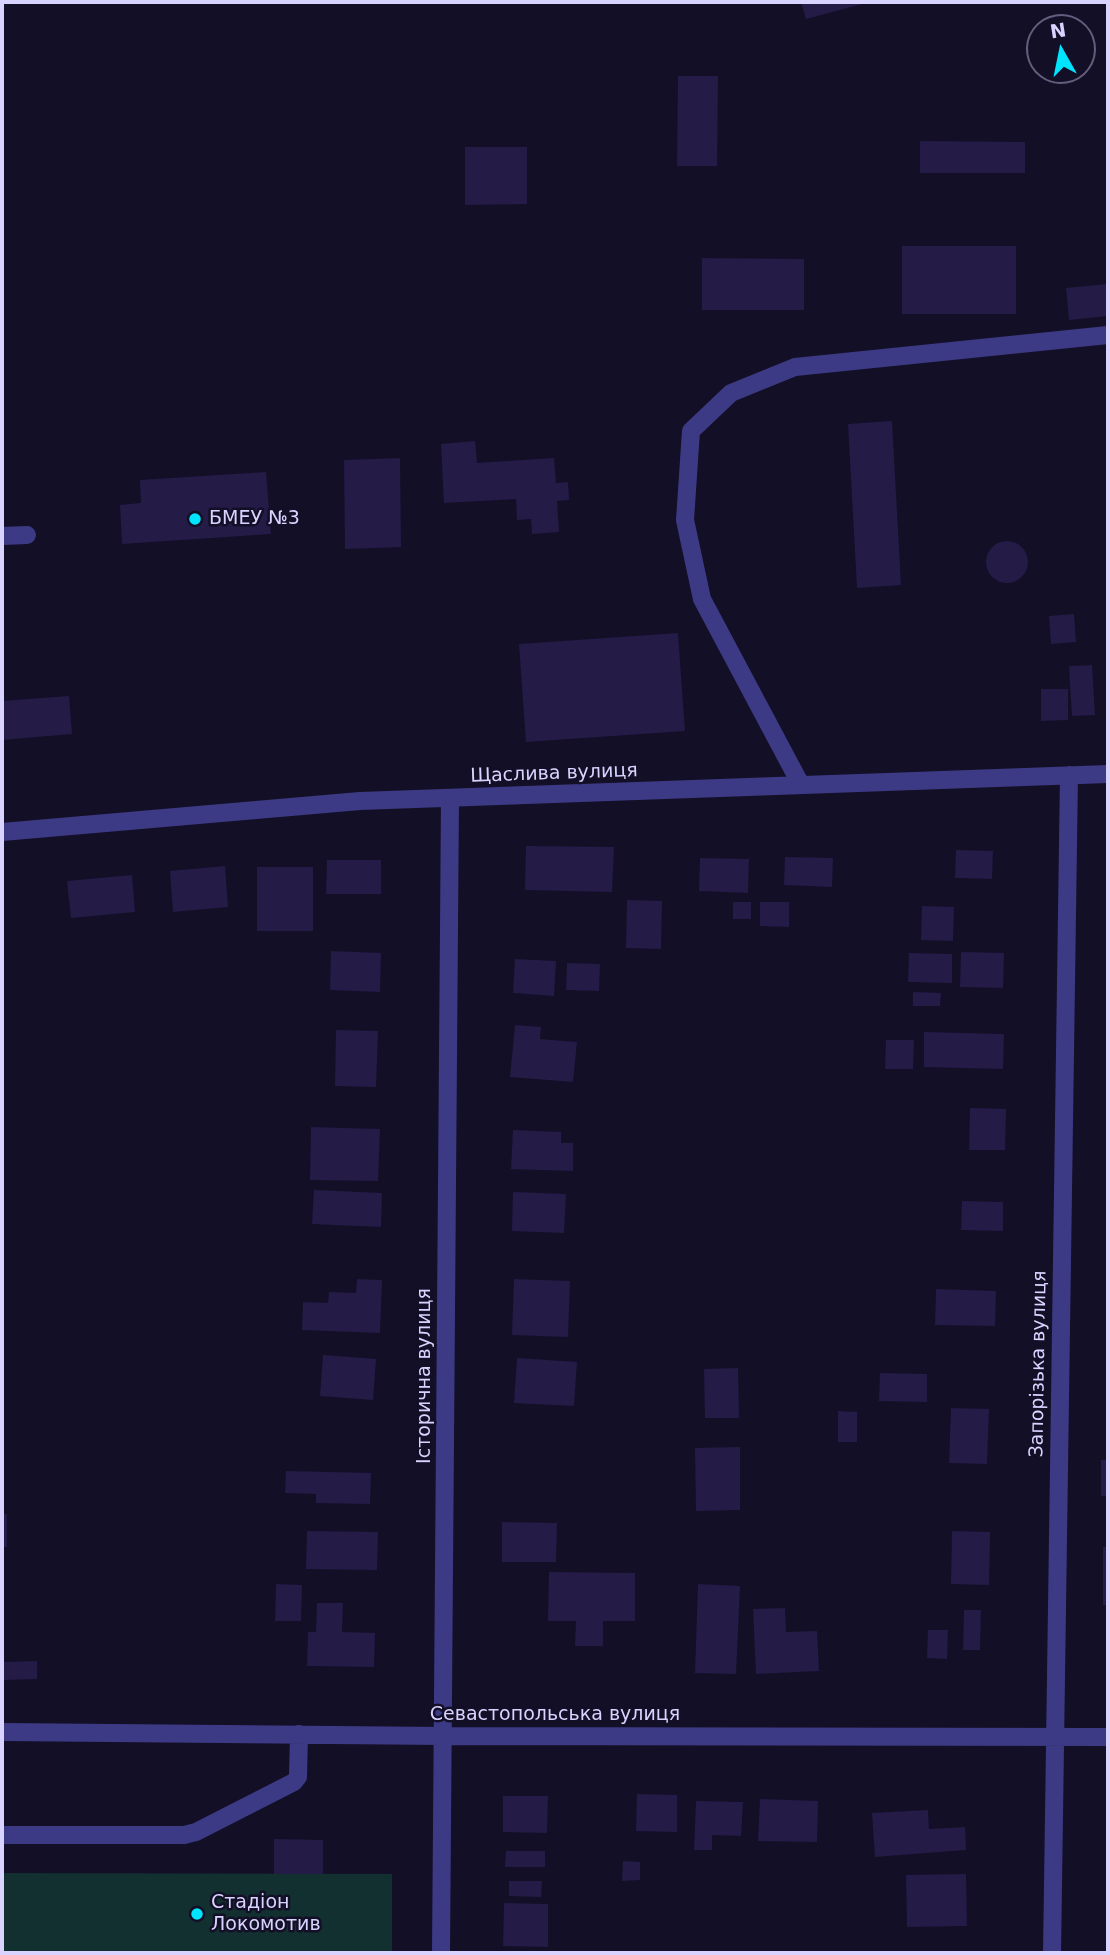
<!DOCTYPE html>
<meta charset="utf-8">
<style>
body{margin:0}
#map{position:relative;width:1110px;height:1955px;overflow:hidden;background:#130f26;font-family:"DejaVu Sans",sans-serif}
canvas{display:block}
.frame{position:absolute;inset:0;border:4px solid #d9d4ff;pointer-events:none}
.north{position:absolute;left:1026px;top:14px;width:70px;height:70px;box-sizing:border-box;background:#130f26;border:2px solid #625e7d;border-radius:50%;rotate:351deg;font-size:19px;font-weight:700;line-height:28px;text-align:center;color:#d9d4ff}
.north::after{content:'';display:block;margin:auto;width:24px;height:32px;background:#00e5ff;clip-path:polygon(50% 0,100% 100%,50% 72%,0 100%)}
</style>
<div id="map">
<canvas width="1110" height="1955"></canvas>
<div class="frame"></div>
<div class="north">N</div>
</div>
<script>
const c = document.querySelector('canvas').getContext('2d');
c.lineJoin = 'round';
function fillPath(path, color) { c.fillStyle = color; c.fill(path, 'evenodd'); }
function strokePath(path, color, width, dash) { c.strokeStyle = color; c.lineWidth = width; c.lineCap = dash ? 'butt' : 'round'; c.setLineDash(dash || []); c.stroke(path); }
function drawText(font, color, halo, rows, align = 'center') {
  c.font = font + ' "DejaVu Sans",sans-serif'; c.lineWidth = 5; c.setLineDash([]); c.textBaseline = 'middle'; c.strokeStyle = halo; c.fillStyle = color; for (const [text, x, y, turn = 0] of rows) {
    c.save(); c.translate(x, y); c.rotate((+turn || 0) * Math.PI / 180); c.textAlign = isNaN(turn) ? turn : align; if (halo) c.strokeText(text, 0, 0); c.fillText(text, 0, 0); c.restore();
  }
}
fillPath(new Path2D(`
 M2 1873 392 1874V1953H2Z`), '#12302f');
fillPath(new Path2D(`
 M801 2H866V3L806 19Z
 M678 76H718L717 166H677Z
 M920 141 1025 142V173H920Z
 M465 147H527V204L465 205Z
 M902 246H1016V314H902Z
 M702 258 804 259V310H702Z
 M1108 284V316L1069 320 1066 288Z
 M892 421 901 585 857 588 848 424Z
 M475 441 477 463 554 458 556 483 568 482 569 500 557 501 559 532 532 534 531 519 517 520 516 499 444 503 441 444Z
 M400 458 401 547 345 549 344 460Z
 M266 472 271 534 122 544 120 505 141 503 140 480Z
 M986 562a21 21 0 1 1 42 0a21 21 0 1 1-42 0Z
 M1074 614 1076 642 1051 644 1049 616Z
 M678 633 685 731 526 742 519 644Z
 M1092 665 1095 715 1072 716 1069 666Z
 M1041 689H1068V720L1041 721Z
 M69 696 72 734 2 740V701Z
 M526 846 614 847 612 892 525 890Z
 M956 850 993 851 992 879 955 878Z
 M785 857 833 858 832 887 784 885Z
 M700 858 749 859 748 893 699 891Z
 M327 860H381V894H326Z
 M225 866 228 907 173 912 170 871Z
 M257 867H313V931H257Z
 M132 875 135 912 71 918 67 881Z
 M627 900 662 901 661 949 626 948Z
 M733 902H751V919H733Z
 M760 902H789V927L760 926Z
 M922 906 954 907 953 941 921 940Z
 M331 951 381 953 380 992 330 990Z
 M961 952 1004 953 1003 988 960 987Z
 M909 953 952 954V983L908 982Z
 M515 959 556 961 554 996 513 993Z
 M567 963 600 964 599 991 566 990Z
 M913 992 941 993 940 1006H913Z
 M515 1025 541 1027 540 1039 577 1042 573 1082 510 1077Z
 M336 1030 378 1031 376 1087 335 1086Z
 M924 1032 1004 1034 1003 1069 924 1067Z
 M886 1040H914L913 1069H885Z
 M970 1108 1006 1109 1005 1150H969Z
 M311 1127 380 1129 378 1181 310 1180Z
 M513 1130 561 1132V1143H573V1171L511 1169Z
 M314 1190 382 1193 381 1227 312 1224Z
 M513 1192 566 1194 564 1233 512 1231Z
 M962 1201 1003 1202V1231L961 1230Z
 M357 1279 382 1280 380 1333 302 1330 303 1302 328 1303 329 1292 356 1293Z
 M514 1279 570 1281 568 1337 512 1335Z
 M936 1289 996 1291 995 1326 935 1325Z
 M323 1355 376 1359 373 1400 320 1396Z
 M517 1358 577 1362 574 1406 514 1403Z
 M738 1368 739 1418H705L704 1369Z
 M880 1373 927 1374V1402L879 1401Z
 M951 1408 989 1409 987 1464 949 1463Z
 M838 1411 857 1412V1442H838Z
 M740 1447V1510L696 1511 695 1448Z
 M1101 1460H1108V1496H1101Z
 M286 1471 371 1473 370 1504 316 1503V1494L285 1493Z
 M2 1514H7V1547H2Z
 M502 1522 557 1523 556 1562H502Z
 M307 1531 378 1532 377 1570 306 1569Z
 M952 1531 990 1532 989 1585 951 1584Z
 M1103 1547H1108V1605H1103Z
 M549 1572 635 1573V1621H603V1646H575L576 1621H548Z
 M276 1584 302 1585 301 1621H275Z
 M698 1584 740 1586 736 1674 695 1673Z
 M317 1603H343L342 1632 375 1633 374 1667 307 1666 308 1632H316Z
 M785 1608 786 1632 817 1631 819 1671 756 1674 753 1609Z
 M964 1610H981L980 1650H963Z
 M928 1630H948L947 1659 927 1658Z
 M37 1661V1679L2 1680V1662Z
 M637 1794 677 1795V1832L636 1831Z
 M503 1796H548L547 1833 503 1832Z
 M760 1799 818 1801 817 1842 758 1841Z
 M696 1801 743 1802 741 1836 712 1835V1850H694Z
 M928 1810 929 1829 965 1827 966 1850 875 1857 872 1813Z
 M274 1839 323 1840V1874H274Z
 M506 1851H545V1867H505Z
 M623 1861 640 1862V1880L622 1881Z
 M966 1874 967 1926 907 1927 906 1875Z
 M509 1881H542L541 1897 509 1896Z
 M504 1903 548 1904V1947L503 1946Z`), '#241b47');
strokePath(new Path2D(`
 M2 536 27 535
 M801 785 702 599 685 520 691 431 731 393 795 367 1108 335
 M2 832 360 801 1108 774
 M2 1732 443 1736 1108 1737
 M2 1835H184L196 1832 294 1782 298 1777 299 1734
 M441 1953 450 799
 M1052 1953 1069 775`), '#3d3a85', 18);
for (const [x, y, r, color] of [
 [195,519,7,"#00e5ff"],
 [197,1914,7,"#00e5ff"]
]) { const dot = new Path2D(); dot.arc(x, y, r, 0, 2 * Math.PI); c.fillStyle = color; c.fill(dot); strokePath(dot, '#130f26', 2.5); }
drawText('19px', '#d9d4ff', '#130f26', [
 ["БМЕУ №3",209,519],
 ["Стадіон",211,1903],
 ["Локомотив",211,1925]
], 'left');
drawText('19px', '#d9d4ff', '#130f26', [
 ["Щаслива вулиця",554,774,-2],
 ["Запорізька вулиця",1039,1364,-89],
 ["Історична вулиця",425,1376,-90],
 ["Севастопольська вулиця",555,1715]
]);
</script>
